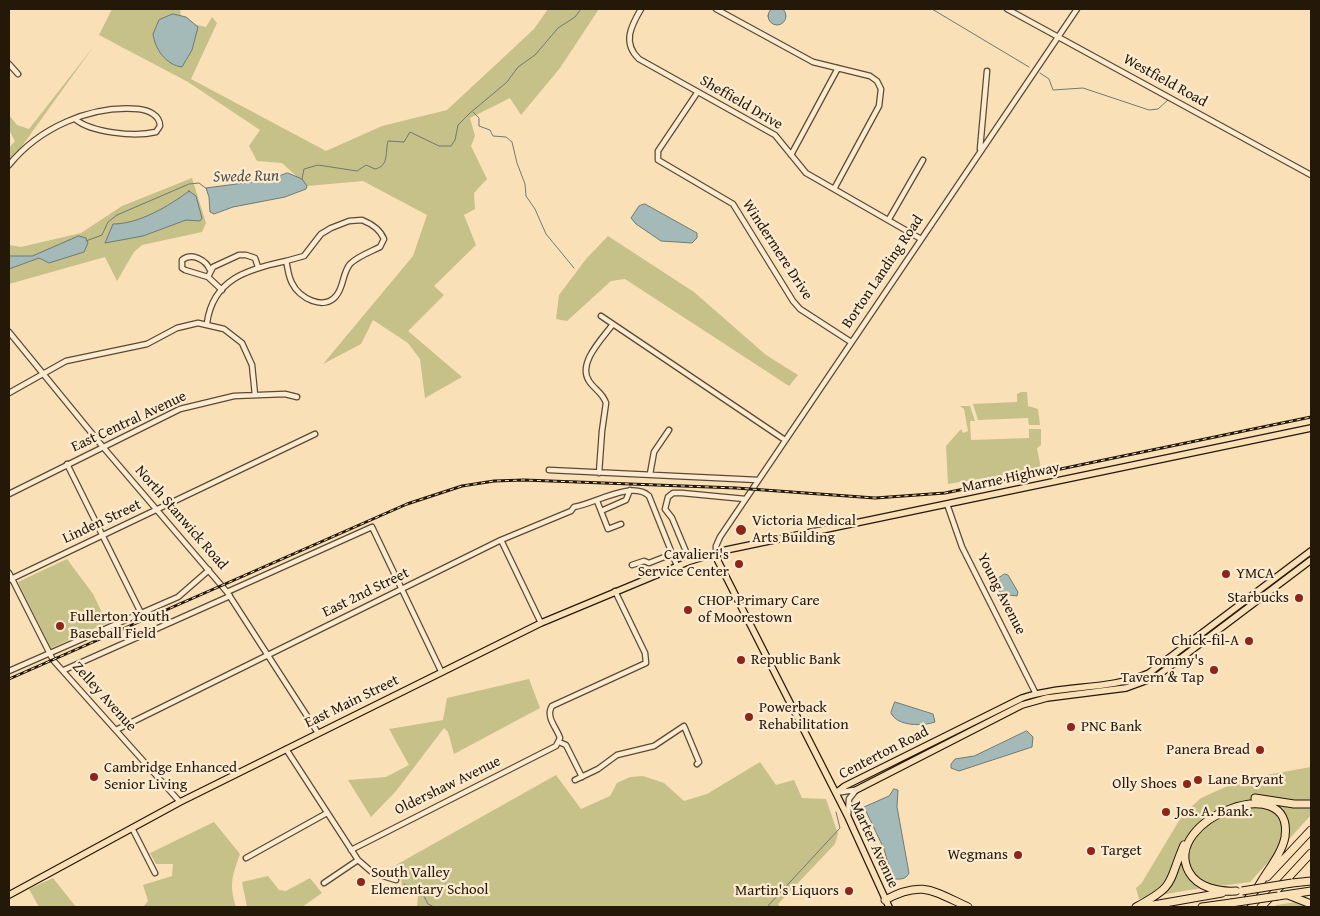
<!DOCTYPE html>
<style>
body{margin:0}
#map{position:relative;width:1320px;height:916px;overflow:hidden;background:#fae0b7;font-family:"Gentium Book Plus",serif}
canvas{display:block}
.frame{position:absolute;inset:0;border:10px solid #241809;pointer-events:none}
</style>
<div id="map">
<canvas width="1320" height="916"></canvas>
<div class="frame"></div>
</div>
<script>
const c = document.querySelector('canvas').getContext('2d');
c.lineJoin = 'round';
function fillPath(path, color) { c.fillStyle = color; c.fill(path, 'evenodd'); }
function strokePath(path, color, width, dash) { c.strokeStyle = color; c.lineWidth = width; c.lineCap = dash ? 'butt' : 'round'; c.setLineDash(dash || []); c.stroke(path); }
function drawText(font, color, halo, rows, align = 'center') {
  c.font = font + ' "Gentium Book Plus",serif'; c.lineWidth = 4.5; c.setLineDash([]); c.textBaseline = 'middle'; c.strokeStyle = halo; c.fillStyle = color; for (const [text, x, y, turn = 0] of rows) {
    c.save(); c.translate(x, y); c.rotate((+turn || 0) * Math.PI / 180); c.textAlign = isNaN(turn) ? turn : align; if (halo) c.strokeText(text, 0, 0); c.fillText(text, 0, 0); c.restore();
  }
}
fillPath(new Path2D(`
 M112 9H180L181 17 193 24 206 27 212 17 217 23 191 79 326 151 382 126 447 110 534 29 548 9H599L560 68 521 115 510 98 470 118 475 136 471 146 487 179 474 193 475 209 464 215 476 245 434 286 444 295 408 331 462 377 425 398 420 359 408 343 373 320 361 344 323 364 413 256 427 215 363 181 307 186 282 163 257 161 249 146 260 130 188 82 99 35Z
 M94 46 9 164V148L15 141 9 130V115L17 125 29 129Z
 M192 178 206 223 202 232 142 245 134 252 117 281 105 257 9 284V245L21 247 81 233 122 206Z
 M608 236 694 292 766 355 798 375 789 386 625 279 611 281 567 321 556 319 559 295 586 259Z
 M1021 392H1027L1028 406 1038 409 1040 425H1029L1028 418 978 420 973 404 1017 402V394Z
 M960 406H970L975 421H970L971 440 1029 438V429H1041V445L1037 448 1041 469 948 484 946 446 961 429 963 433 968 431 964 409Z
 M67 559 93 594 107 623 51 648 18 582Z
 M529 679 540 708 454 754 448 732 444 728 396 791 371 817 348 780 386 777 409 765 389 729 443 720 447 698Z
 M760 762 776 785 794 780 802 798 826 799 838 834 835 844 778 904 780 907H417L418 895 402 890 401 876 387 870 556 775 581 809 610 796 617 783 630 777 643 776 664 783 684 801 707 794Z
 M1311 767V815L1250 882 1189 890 1139 899 1136 888 1141 884 1180 819 1190 808 1201 798 1254 774V776H1260Z
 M214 822 240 854C232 876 229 885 236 907H143L148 901 143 885 172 876 173 864H156L150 853Z
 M268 876 279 890 286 891 310 878 322 893 302 907H247L242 882Z
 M53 878 76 907H39L29 889Z
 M1311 900V907H1275L1276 905Z`), '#c6c089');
const water = new Path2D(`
 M768 16a9 9 0 1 1 18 0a9 9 0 1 1-18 0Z
 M173 14 186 17 198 27 192 50 182 67C166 65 155 49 153 34L159 20Z
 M288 173 302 179 307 186 306 189 285 197 233 207 214 214 210 212 209 197 206 188 267 180Z
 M189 191 196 196 202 218 200 221 186 220 143 236 105 243 113 224C139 224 169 206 189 191Z
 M645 204 697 233V238L692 243 661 241 636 224 631 218 639 206Z
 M79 236 86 238 88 243 84 252 49 263 39 258 9 269V256H32Z
 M1005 574 1008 575 1018 592 1017 596 1002 594 995 586 997 579Z
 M895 702 933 714 935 722C924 726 897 727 891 713Z
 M1027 731 1033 737 1032 747 959 771 951 768V764L955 759 974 756Z
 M894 789 898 790 897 807 909 873C906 880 898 880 892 878L884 849 864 807 889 796Z`);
fillPath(water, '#a3bab9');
strokePath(water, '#707973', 1);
strokePath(new Path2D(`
 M932 9 1029 67
 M1040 73 1049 79 1053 90 1083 88 1149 110 1158 109 1168 100
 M473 112 479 118V126L490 130 493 136 506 137 512 142 517 163 525 184 526 196 535 209 546 234 574 268
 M302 179 304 169 318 165 357 171 366 165 375 169C389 166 385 153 388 141L404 142 410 132 439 146H451L455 140 458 125 470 113 507 82 518 67 535 55 558 28 575 17 581 9
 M86 241 102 235 108 222 117 215 189 184 199 183 207 189
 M404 884 423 894 428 904 434 907
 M767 907 840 828 836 812`), '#707973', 1);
const minor = new Path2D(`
 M641 9C631 26 622 43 639 59L775 135 806 173 921 239
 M716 9 813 62 870 76 877 81 881 89 879 106 834 189
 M1007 9 1311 175
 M9 64 18 74
 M697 93 658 151V160L733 204 793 301 800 309 851 342
 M980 149 987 71
 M791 155 838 68
 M9 165C39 128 90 105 138 109 148 110 160 115 160 126L156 132C135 137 92 133 75 119
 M889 219 923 160
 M362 220C372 224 380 229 384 239L380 247C370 252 358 256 350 264 342 274 344 287 336 296 324 311 299 298 292 283 288 276 288 268 286 261L304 256 321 234 331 228 349 221Z
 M208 277 185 270 182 268V260C192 252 206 260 210 270
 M222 290 208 277 213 267 239 255H246L255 258 258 267
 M601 316 785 440
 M207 323C213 279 248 269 286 261
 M9 332 103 447 227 592 318 733
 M9 393 66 361 147 344 177 328 198 323 224 329 242 343 252 365 255 395
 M67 464 141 613
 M549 470 758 480
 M599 473 602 431 606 403C603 393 594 389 589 381 577 363 603 338 613 324
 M650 474 654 452 669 430
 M9 494 180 409 234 396 285 394 297 397
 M597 501 608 529 621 524
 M947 504 962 547 1036 694
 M601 511 626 500 630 490
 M501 540 541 623
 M716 553V546L720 537 1077 9
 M690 561 672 518 665 509 668 497 673 493H682L745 499
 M632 565 644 561 649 563 672 554
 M9 573 53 660 180 802
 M9 580 315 434
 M227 592 372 527 441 671
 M64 670 230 596
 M9 671 178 597 209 570
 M116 730 501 540 571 511 574 507C594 504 632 480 649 496L677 566
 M559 742 566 745 582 777
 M286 749 358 860 373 873 396 880
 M575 780 598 769 617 755 654 746 684 726 699 762 697 764
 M836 793 854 790
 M848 816 849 799 856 790
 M132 828 155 873
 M351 850 556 746 560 738C557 728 545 717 552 706L646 663 645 653 615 591
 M246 858 327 813
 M324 883 358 860`);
const major = new Path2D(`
 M716 553 718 561 848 817 889 907
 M856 790 1022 705 1047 698 1126 688 1156 677 1311 560
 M836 793 845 786 1022 698C1063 684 1109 691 1149 673L1311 551
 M9 895 180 802 541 623 690 561 726 550 1311 428`);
const highway = new Path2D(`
 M1255 798 1294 804H1311
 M1267 877 1311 830
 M1292 883 1311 881
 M1236 891C1219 892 1198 888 1189 872 1160 819 1295 769 1285 837 1282 854 1266 872 1258 887
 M1288 895 1311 904
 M1278 896 1311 891
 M885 900C922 880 933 891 968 907
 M1136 907C1177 885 1167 884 1184 845
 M1142 907 1222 893
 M1202 907 1231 903
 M1241 907 1258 887
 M1261 907 1311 853`);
strokePath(minor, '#5a4a34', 7);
strokePath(major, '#241809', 8);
strokePath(highway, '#241809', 9);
strokePath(minor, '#fcebd0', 4.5);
strokePath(major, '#fae0b7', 5.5);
strokePath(highway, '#fae0b7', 7);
const rail = new Path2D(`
 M9 679 407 504 462 486 494 481 524 480 736 488 875 498 945 493 1311 417`);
strokePath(rail, '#241809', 3);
strokePath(rail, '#fcebd0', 1, [4]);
const highwayBridge = new Path2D(`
 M1242 891 1292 883
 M1231 903 1278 896`);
strokePath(highwayBridge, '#241809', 9, []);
strokePath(highwayBridge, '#fae0b7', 7);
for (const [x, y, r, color] of [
 [741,530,6,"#8f2418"],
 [739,564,5,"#8f2418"],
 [1226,574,5,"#8f2418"],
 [1299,598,5,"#8f2418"],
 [688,610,5,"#8f2418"],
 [60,626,5,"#8f2418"],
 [1249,641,5,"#8f2418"],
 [741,660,5,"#8f2418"],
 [1214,670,5,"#8f2418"],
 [749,717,5,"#8f2418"],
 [1071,727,5,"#8f2418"],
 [1260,750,5,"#8f2418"],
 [94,777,5,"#8f2418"],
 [1198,780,5,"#8f2418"],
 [1187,784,5,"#8f2418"],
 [1166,812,5,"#8f2418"],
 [1091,851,5,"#8f2418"],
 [1018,855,5,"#8f2418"],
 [361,882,5,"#8f2418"],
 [849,891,5,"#8f2418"]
]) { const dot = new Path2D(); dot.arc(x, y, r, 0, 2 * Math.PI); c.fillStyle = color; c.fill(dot); strokePath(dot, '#fcebd0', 2); }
drawText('15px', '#241809', '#fcebd0', [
 ["Westfield Road",1165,81,29],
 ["Sheffield Drive",741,103,30],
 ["Windermere Drive",777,250,57],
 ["Borton Landing Road",883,272,-56],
 ["East Central Avenue",129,422,-25],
 ["Marne Highway",1011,478,-12],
 ["North Stanwick Road",181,518,49],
 ["Linden Street",102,522,-25],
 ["East 2nd Street",366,593,-26],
 ["Young Avenue",1001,594,63],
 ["Zelley Avenue",104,697,48],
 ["East Main Street",352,702,-26],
 ["Centerton Road",884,753,-27],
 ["Oldershaw Avenue",448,786,-26],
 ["Marter Avenue",874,845,65]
]);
drawText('15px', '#241809', '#fcebd0', [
 ["Victoria Medical",752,521],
 ["Arts Building",752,538],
 ["Cavalieri's",729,555,"right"],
 ["Service Center",729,572,"right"],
 ["YMCA",1236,574],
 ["Starbucks",1289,598,"right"],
 ["CHOP Primary Care",698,601],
 ["of Moorestown",698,618],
 ["Fullerton Youth",70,617],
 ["Baseball Field",70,634],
 ["Chick-fil-A",1239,641,"right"],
 ["Republic Bank",751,660],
 ["Tommy's",1204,661,"right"],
 ["Tavern & Tap",1204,678,"right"],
 ["Powerback",759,708],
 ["Rehabilitation",759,725],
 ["PNC Bank",1081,727],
 ["Panera Bread",1250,750,"right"],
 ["Cambridge Enhanced",104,768],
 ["Senior Living",104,785],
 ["Lane Bryant",1208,780],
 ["Olly Shoes",1177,784,"right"],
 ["Jos. A. Bank.",1176,812],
 ["Target",1101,851],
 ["Wegmans",1008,855,"right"],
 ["South Valley",371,873],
 ["Elementary School",371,890],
 ["Martin's Liquors",839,891,"right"]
], 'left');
drawText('italic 16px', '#505147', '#fcebd0', [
 ["Swede Run",246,177,-1]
]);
</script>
